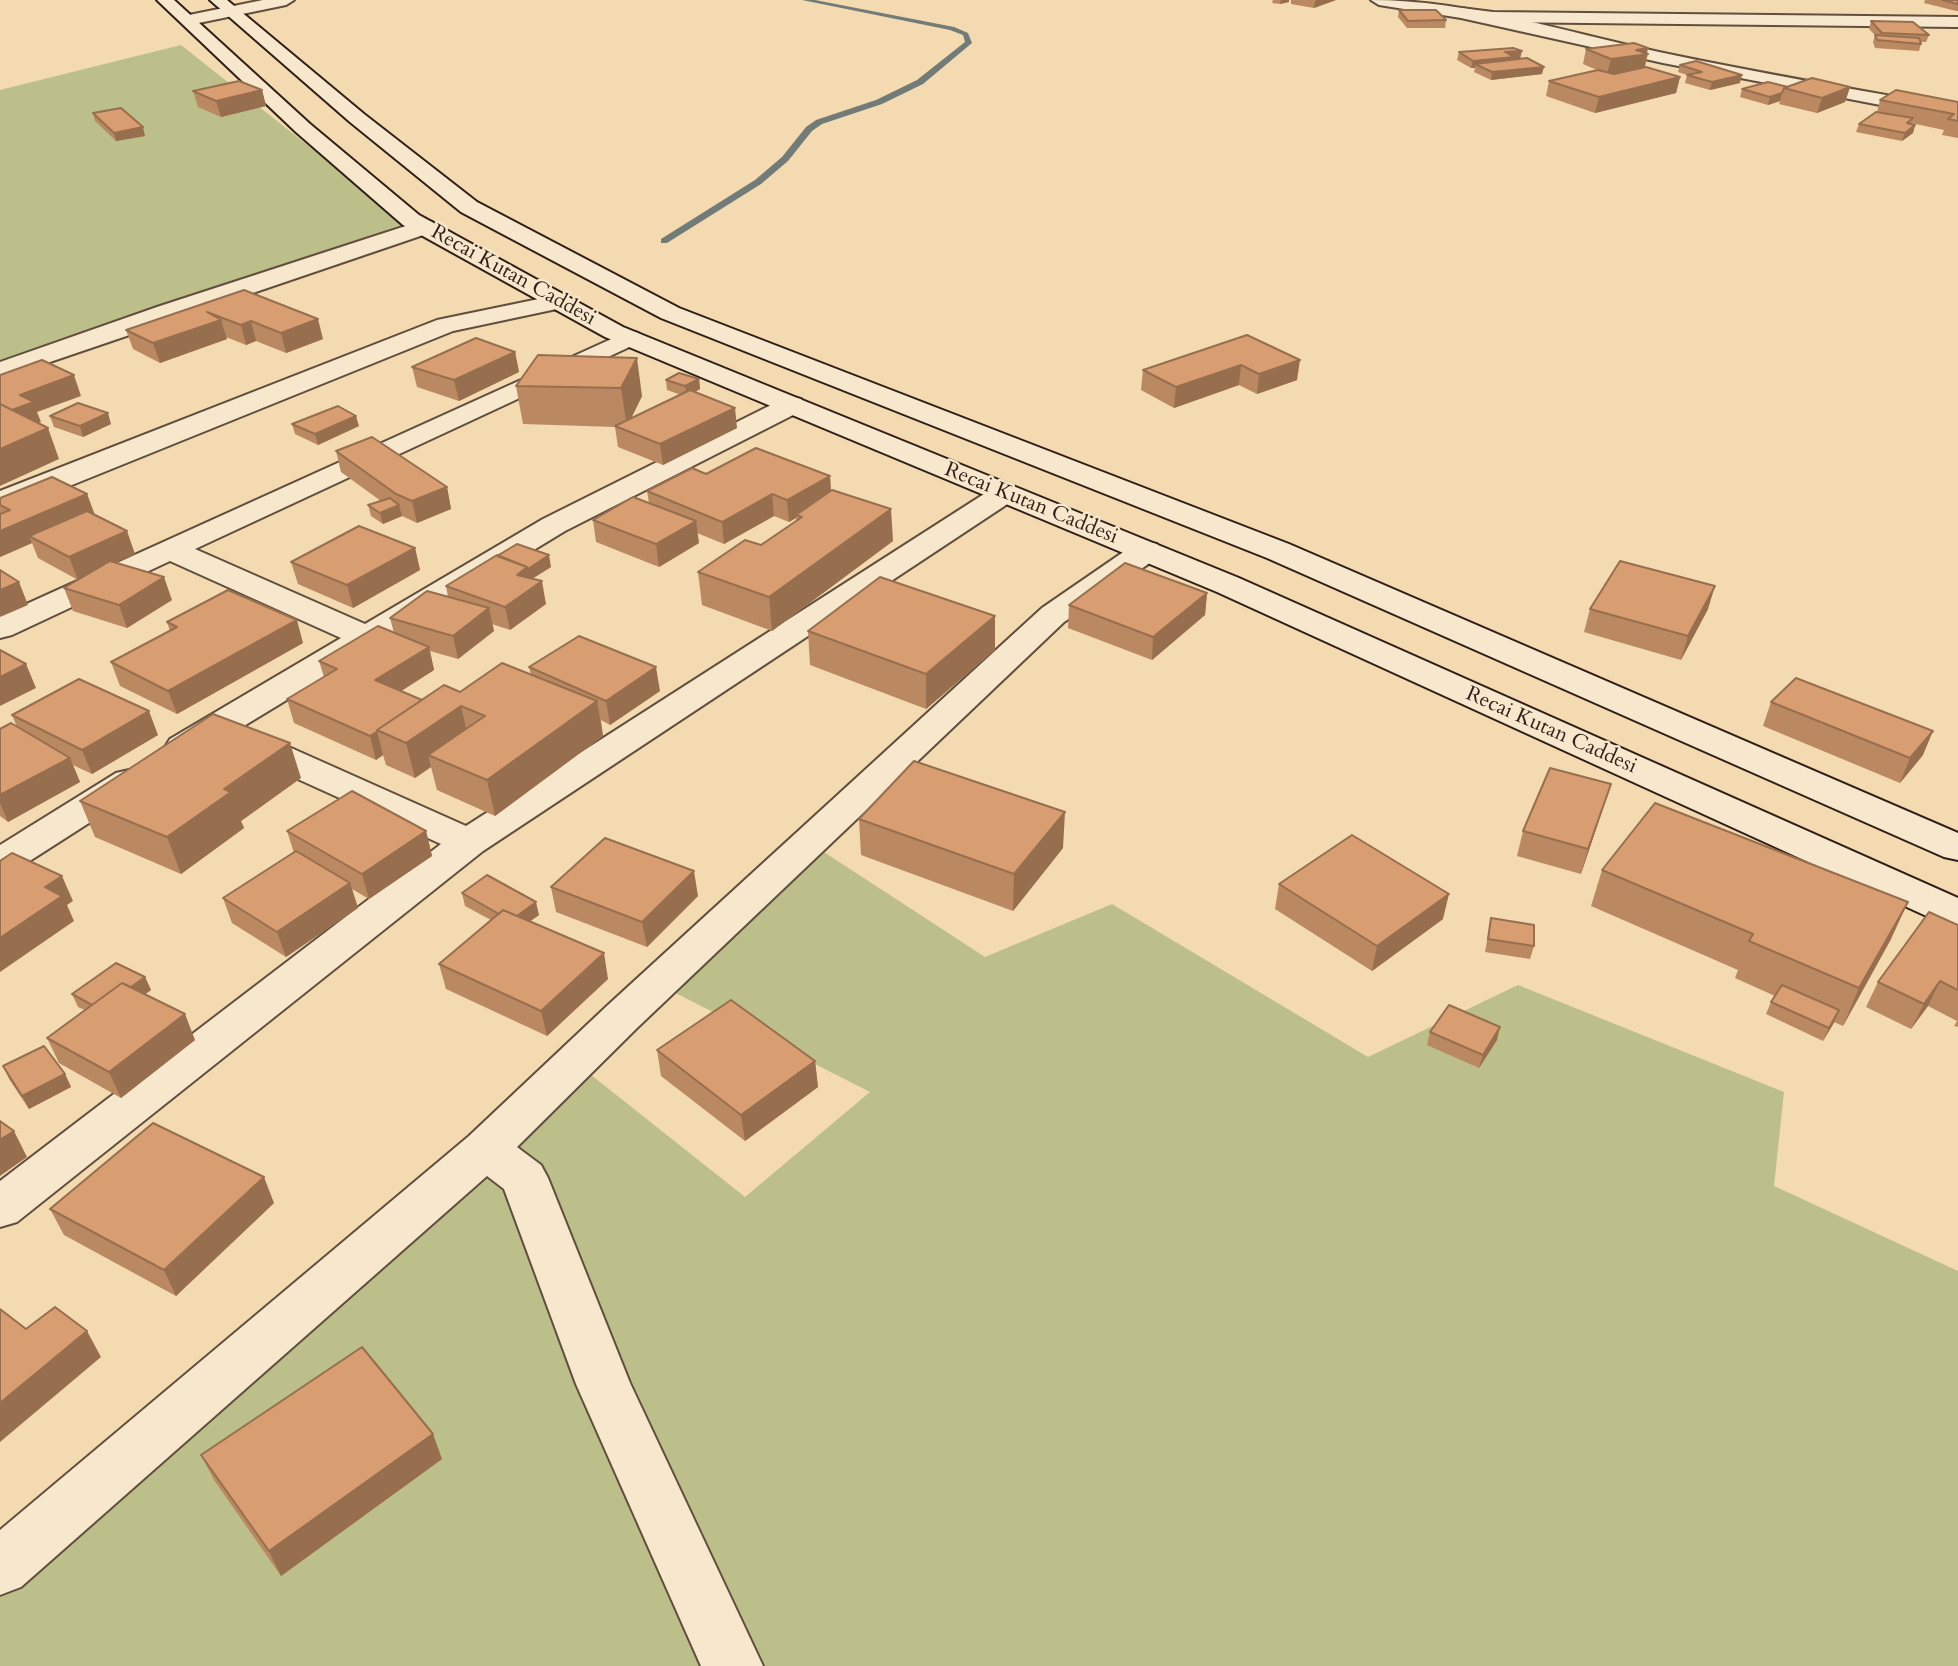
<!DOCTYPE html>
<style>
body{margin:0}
canvas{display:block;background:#f3dab1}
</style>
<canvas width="1958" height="1666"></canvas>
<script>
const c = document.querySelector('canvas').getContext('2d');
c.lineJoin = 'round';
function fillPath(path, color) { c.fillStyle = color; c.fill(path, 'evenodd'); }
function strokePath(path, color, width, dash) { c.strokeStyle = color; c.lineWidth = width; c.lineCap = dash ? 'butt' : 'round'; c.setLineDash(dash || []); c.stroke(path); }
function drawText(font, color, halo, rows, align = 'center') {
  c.font = font + ' Cardo,serif'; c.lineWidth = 5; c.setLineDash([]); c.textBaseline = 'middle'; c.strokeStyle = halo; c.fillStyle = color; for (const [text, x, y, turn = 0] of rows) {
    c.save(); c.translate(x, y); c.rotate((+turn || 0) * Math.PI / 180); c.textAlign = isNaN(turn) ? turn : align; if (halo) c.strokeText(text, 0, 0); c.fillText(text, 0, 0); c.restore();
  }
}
fillPath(new Path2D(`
 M181 45 406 223 0 363V90Z
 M810 843 985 957 1112 904 1368 1057 1518 985 1784 1092 1774 1186 1958 1271V1666H0V1564L576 1063 745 1197 870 1092 658 984Z`), '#bcbf8a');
fillPath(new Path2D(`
 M802 0H815L954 27 968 33 972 43 923 84 882 104 822 124 812 131 788 161 761 184 667 243H661V239L755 180 782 157 806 127 816 120 876 100 917 80 965 42 963 35 950 30Z`), '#737b78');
const minor = new Path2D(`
 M1461 8 1493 12 1958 17V27L1493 22 1455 16 1453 13Z
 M424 220 432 222 435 227 432 232 0 379V362L157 307Z
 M558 295 566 297 570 302 566 307 453 331 67 487 0 510V491L437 320Z
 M629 331 638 333 641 338 638 343 195 549 365 624 543 519 783 399 792 397 801 399 805 405 801 411 565 531 196 755 183 758 170 755 165 747 170 739 341 638 170 561 12 635 0 638V616Z
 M1005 484 1015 487 1020 493 1015 499 483 851 17 1222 0 1227V1181L441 844 236 751 231 743 236 735 249 732 262 735 466 826 995 487Z
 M1146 542 1157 544 1161 551 1157 558 1064 622 638 1027 517 1147 541 1165 548 1178 630 1383 763 1666H701L576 1384 504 1189 487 1176 21 1587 0 1595V1530L469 1136 608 1005 1042 608 1135 544Z
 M129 770 142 773 148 781 142 789 14 871 0 875V845L116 773Z`);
const tertiary = new Path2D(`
 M263 0H294L286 5 189 25 181 20 189 15Z
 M1371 0C1468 0 1565 32 1659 52 1758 73 1859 90 1958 108V120L1663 63 1461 18 1379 5Z`);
const secondary = new Path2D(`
 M157 0H174L310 124 419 215 623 327 1239 578 1958 898V928L1944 924 1217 592 605 337 403 225 296 132Z
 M210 0H227L364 114 477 202 679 308 1289 544 1958 833V860L1944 857 1267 558 661 318 461 212 350 122Z`);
strokePath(minor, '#604e3e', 4);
strokePath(tertiary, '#604e3e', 4);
strokePath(secondary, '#2f1f17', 4);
fillPath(minor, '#f7e7cc');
fillPath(tertiary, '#f7e7cc');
fillPath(secondary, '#f7e7cc');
fillPath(new Path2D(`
 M1273 0H1289V2L1280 4 1272 3Z
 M1291 0H1336L1314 8 1291 4Z
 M1925 0H1958V11H1956L1924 3Z
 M1399 10 1446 20 1445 28H1407L1398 17Z
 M1871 21 1929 35 1926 42H1921V44L1919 51 1875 48 1873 42 1875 35 1869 29Z
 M1586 49 1648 54 1645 67 1680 77 1676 93 1595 113 1546 96 1549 81 1597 70 1583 64Z
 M1459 52 1520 59 1514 60 1542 74 1491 80 1474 72 1475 68H1471L1457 60Z
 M1680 65 1740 83 1710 90 1685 83 1687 75 1678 72Z
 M1788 87H1850L1845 102 1817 113 1779 104 1780 101 1768 105 1740 97 1742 89Z
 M262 90 266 106 221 117 198 107 193 91Z
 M1880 100 1958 102V138L1942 135 1944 130 1911 123 1915 125 1913 133 1902 141 1856 132 1859 124 1877 112Z
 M93 113 145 136 116 141 95 121Z
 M244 290 323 339 286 353 256 341 246 345 226 337 227 339 160 363 133 349 126 330Z
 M1247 335 1297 380 1257 394 1239 385 1174 408 1141 390 1143 370Z
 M515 352 519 372 459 401 417 387 412 367Z
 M538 355 642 396 631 418 681 395 667 390 666 380 699 379 700 389 695 392 737 428 663 465 618 447 615 427 523 424 516 386Z
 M50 416 111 424 83 437 54 427Z
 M292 424 359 426 318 445 295 434Z
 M336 451 447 487 451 509 417 523 402 516 383 524 371 516 368 505 381 501 341 472Z
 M706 474 830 476 831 491 893 541 772 631 702 605 698 572 761 545 796 521V518L789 522 774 516 724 544 697 533 699 543 659 567 596 542 593 520 649 503 647 491Z
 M87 494 95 515 135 554 116 562 172 600 127 628 73 611 64 588 78 580 38 558 32 543 0 557V498Z
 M415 548 420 570 353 608 298 584 291 562Z
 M551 567 532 579 546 604 510 630 492 624 494 631 458 659 430 651 434 670 401 691 422 700 531 675 529 667 660 691 610 725 601 720 603 736 495 816 437 790 431 767 415 778 386 765 383 755 376 760 294 723 287 699 324 677 319 661 394 633 390 618 448 597 446 586Z
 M1207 593 1205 615 1152 660 1068 628 1069 605Z
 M1590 609H1708L1681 660 1584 632Z
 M167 622 303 643 177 714 120 686 111 662 170 631Z
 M808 631 995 650 926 709 810 665Z
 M1771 702 1923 755 1900 783 1763 726Z
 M12 715 158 735 92 774 73 765 80 782 8 822 0 816V729L17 727Z
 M301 778 241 821 244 828 181 874 95 837 80 801Z
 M1611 784 1581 874 1517 856 1523 831Z
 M859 819 1063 848 1013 911 861 855Z
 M287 831H426L432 856 369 899 352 889 358 908 286 957 232 923 223 898 294 853Z
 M1602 870 1891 939 1843 1026 1834 1022 1823 1041 1766 1014 1771 1002 1775 996 1735 978 1738 970 1591 906Z
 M1279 884 1443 919 1372 971 1275 909Z
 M551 887 698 896 647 947 556 912Z
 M462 893 539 915 530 921 608 979 547 1036 446 989 439 964 491 920 465 906Z
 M1491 918 1534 946 1530 959 1485 952Z
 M1958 925V1027L1954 1026 1957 1021 1928 1006 1911 1029 1866 1007 1878 982Z
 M145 977 151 990 145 994 195 1040 121 1098 59 1063 47 1038 85 1010 78 1007 72 994Z
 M1430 1032 1497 1040 1479 1068 1427 1045Z
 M657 1050 815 1061 818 1087 745 1141 661 1076Z
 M3 1066 65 1074 71 1087 29 1109 9 1079Z
 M274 1203 176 1296 64 1235 50 1209Z
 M201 1455 442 1459 281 1576 214 1480Z`), '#ba8861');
fillPath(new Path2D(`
 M1281 0H1289V2L1280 4Z
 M1318 0H1336L1314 8 1315 1Z
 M1648 48 1644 70 1607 74 1611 59 1636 50Z
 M1522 51 1520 59H1514L1513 65 1475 64V68H1471L1473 61 1505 52Z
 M1544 67 1542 74 1491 80 1492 72Z
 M1742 75 1740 83 1710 90 1712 82Z
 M1680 77 1676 93 1595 113 1599 97Z
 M1850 87 1845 102 1817 113 1822 98Z
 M262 90 266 106 221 117 216 101Z
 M1782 93 1780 101 1768 105 1770 97Z
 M1915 125 1913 133 1902 141 1905 133Z
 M143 127 145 136 116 141 114 133Z
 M318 319 323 339 286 353 281 333Z
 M221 320 227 339 160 363 153 343Z
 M251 321 256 341 246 345 241 325Z
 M515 352 519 372 459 401 454 380Z
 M637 358 642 396 627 427 621 388Z
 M1300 360 1297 380 1257 394 1259 374Z
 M1241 365 1239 385 1174 408 1176 387Z
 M74 375 81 396 37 412 41 422 12 433 4 412 20 395Z
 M699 379 700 389 687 396 685 386Z
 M735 408 737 428 663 465 660 444Z
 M108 413 111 424 83 437 80 426Z
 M356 416 359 426 318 445 315 434Z
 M48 428 59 459 0 486V449Z
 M830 476 831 497 796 515V518L789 522 787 500Z
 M447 487 451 509 417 523 412 501Z
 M87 494 95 516 29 536 32 543 0 557V531Z
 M772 494 774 516 724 544 722 522Z
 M399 505 402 516 383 524 380 513Z
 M891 509 893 541 772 631 769 597Z
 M696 521 699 543 659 567 656 544Z
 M127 531 135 554 78 580 69 557Z
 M415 548 420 570 353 608 347 585Z
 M549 555 551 567 530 580 542 581 546 604 510 630 505 607 517 575 527 567Z
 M164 577 172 600 127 628 119 605Z
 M19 582 28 605 0 617V590Z
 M1715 586 1708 609 1681 660 1688 636Z
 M1207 593 1205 615 1152 660 1153 637Z
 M489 608 494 631 458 659 453 636Z
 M995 616V650L926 709V674Z
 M297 620 303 643 177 714 168 691Z
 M429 647 434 670 381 704 375 680Z
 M26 664 36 688 0 706V677Z
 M656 667 660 691 610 725 606 701Z
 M597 701 603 736 495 816 487 780Z
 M461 706 469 741 428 755 431 767 415 778 406 743Z
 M149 711 158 735 92 774 82 750Z
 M377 731 383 755 376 760 370 736Z
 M1933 731 1923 755 1900 783 1910 758Z
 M290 743 301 778 241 821 244 828 181 874 167 837 224 789Z
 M70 758 80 782 8 822 0 803V795Z
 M1611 784 1581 874 1588 849Z
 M1065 812 1063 848 1013 911 1014 874Z
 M426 831 432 856 369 899 362 874Z
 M694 871 698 896 647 947 642 922Z
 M62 876 73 901 67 905 74 921 0 972V938L45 887Z
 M350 883 358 908 286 957 277 932Z
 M1449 894 1443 919 1372 971 1377 946Z
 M536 902 539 915 514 933 511 920Z
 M1908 902 1891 939 1843 1026 1859 988Z
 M604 953 608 979 547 1036 541 1011Z
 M145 977 151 990 108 1022 102 1010Z
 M1940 981 1928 1006 1911 1029 1924 1004Z
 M1839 1010 1834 1023 1823 1041 1829 1028Z
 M185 1014 195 1040 121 1098 109 1072Z
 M1500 1027 1497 1040 1479 1068 1483 1055Z
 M815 1061 818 1087 745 1141 741 1115Z
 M65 1074 71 1087 29 1109 22 1096Z
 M14 1131 27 1157 0 1176V1140Z
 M264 1177 274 1203 176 1296 164 1270Z
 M87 1331 101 1357 0 1442V1403Z
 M433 1434 442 1459 281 1576 269 1551Z`), '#976f4f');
const building = new Path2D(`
 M1942 0H1958V4Z
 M1399 10H1436L1446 20 1408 21Z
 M1871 21 1913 22 1929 35 1882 33Z
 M1875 35 1919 38 1921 44 1877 40Z
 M1634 43 1648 48 1636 50 1648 54 1611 59 1586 49Z
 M1513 48 1522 51 1505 52 1514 57 1473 61 1459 52Z
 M1527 58 1544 67 1492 72 1475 64Z
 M1696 61 1742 75 1712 82 1687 75 1702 72 1680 65Z
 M1646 67 1680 77 1599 97 1549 81 1598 70 1614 74Z
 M1812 78 1850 87 1822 98 1784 88Z
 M239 81 262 90 216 101 193 91Z
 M1768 82 1788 87 1784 88 1782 93 1770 97 1742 89Z
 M1896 90 1958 102V121L1948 119 1954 114 1880 100Z
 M121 108 143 127 114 133 93 113Z
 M1876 112 1913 118 1907 123 1915 125 1905 133 1859 124Z
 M244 290 318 319 281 333 251 321 241 325 207 312 221 320 153 343 126 330Z
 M1247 335 1300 360 1259 374 1241 365 1176 387 1143 370Z
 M476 338 515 352 454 380 412 367Z
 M538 355 637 358 621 388 516 386Z
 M42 360 74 375 20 395 34 402 12 410 0 404V375Z
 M679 373 699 379 685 386 666 380Z
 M690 390 735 408 660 444 615 426Z
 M78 403 108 413 80 426 50 416Z
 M0 404 48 428 0 449Z
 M338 406 356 416 315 434 292 424Z
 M372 437 447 487 412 501 396 494 336 451Z
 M756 448 830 476 787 500 772 494 722 522 647 491 692 468 706 474Z
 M52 477 87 494 0 531V514L10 510 0 505V498Z
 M832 490 891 509 769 597 698 572 745 540 761 545 802 517 796 515Z
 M633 497 696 521 656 544 593 520Z
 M390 498 399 505 380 513 368 505Z
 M87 511 127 531 69 557 29 536Z
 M359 526 415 548 347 585 291 562Z
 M517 544 549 555 528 569 527 567 497 556Z
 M497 555 527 567 517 575 542 581 505 607 446 586Z
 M110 561 164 577 119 605 64 588Z
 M1620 561 1715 586 1688 636 1590 609Z
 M1125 563 1207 593 1153 637 1069 605Z
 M0 570 19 582 0 590Z
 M880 577 995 616 926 674 808 631Z
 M228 590 297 620 168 691 111 662 177 627 167 622Z
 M427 591 489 608 453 636 390 618Z
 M378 626 429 647 375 680 422 700 377 730 378 731 370 736 287 699 337 669 319 661Z
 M579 636 656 667 606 701 529 667Z
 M0 650 26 664 0 677Z
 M502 663 597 701 487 780 428 755 485 716 461 706 406 743 377 730 444 685 460 692Z
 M1796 678 1933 731 1910 758 1771 702Z
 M79 679 149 711 82 750 12 715Z
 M213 714 290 743 224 789 231 792 167 837 80 801Z
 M11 723 70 758 0 795V729Z
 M914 761 1065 812 1014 874 859 819Z
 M1550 768 1611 784 1588 849 1523 831Z
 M352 791 426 831 362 874 287 831Z
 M1655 803 1908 902 1859 988 1749 941 1753 934 1602 870Z
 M1352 835 1449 894 1377 946 1279 884Z
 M605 838 694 871 642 922 551 887Z
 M296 851 350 883 277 932 223 898Z
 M12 853 62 876 45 887 62 896 0 938V861Z
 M487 875 536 902 517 916 503 910 499 914 462 893Z
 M503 910 604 953 541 1011 439 964Z
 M1929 912 1958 925V990L1940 981 1924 1004 1878 982Z
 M1491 918 1534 925V946L1488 939Z
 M116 963 145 977 131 987 122 983 92 1005 72 994Z
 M122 983 185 1014 109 1072 47 1038Z
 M1782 985 1839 1010 1829 1028 1771 1002Z
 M731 1000 815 1061 741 1115 657 1050Z
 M1449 1005 1500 1027 1483 1055 1430 1032Z
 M44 1046 65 1074 22 1096 3 1066Z
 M0 1121 14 1131 0 1140Z
 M153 1123 264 1177 164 1270 50 1209Z
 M55 1307 87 1331 0 1403V1309L26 1329Z
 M362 1347 433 1434 269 1551 201 1455Z`);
fillPath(building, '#d89e71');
strokePath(building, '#976f4f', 2);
drawText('21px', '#2f1f17', '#f7e7cc', [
 ["Recai Kutan Caddesi",513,276,29],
 ["Recai Kutan Caddesi",1031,504,22],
 ["Recai Kutan Caddesi",1551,731,24]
]);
</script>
